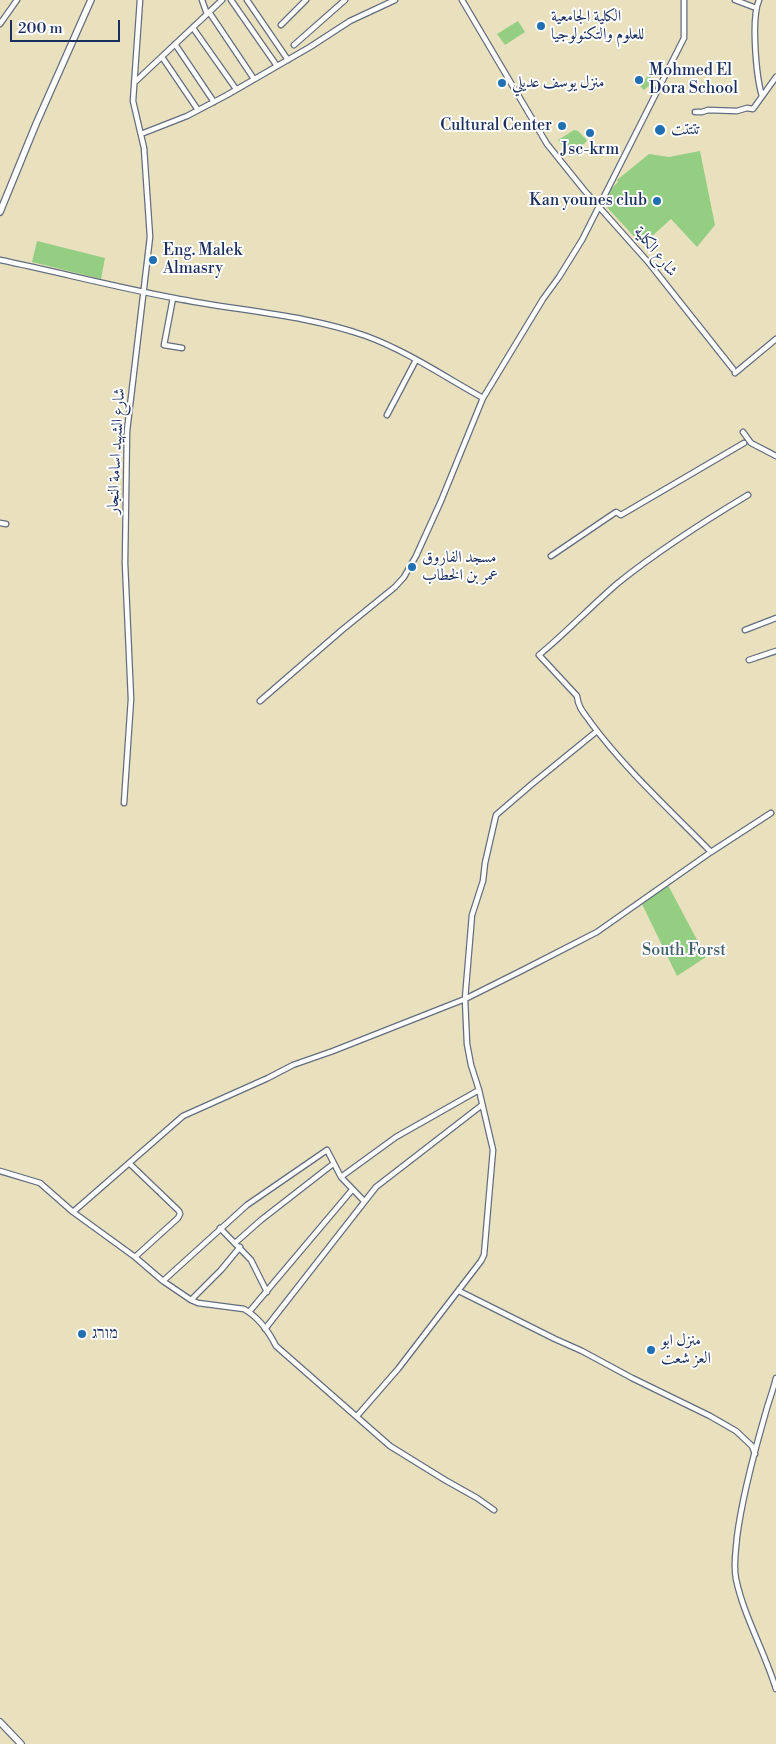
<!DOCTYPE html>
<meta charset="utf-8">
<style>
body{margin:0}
#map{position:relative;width:776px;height:1744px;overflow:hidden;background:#e9e0bd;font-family:"Libre Bodoni",serif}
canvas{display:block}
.scale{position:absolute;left:10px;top:20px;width:110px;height:22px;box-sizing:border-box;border:2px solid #1b2f5e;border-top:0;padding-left:6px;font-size:15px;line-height:18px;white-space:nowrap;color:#1b2f5e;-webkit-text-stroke:4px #fff;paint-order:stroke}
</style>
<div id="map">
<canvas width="776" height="1744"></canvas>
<div class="scale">200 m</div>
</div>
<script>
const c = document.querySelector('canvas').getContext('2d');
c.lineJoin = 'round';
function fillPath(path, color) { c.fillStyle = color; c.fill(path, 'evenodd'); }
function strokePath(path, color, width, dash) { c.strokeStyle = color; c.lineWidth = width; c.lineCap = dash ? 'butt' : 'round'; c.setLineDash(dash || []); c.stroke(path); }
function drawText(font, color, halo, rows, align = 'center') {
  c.font = font + ' "Libre Bodoni",Amiri,"Frank Ruhl Libre",serif'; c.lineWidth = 4; c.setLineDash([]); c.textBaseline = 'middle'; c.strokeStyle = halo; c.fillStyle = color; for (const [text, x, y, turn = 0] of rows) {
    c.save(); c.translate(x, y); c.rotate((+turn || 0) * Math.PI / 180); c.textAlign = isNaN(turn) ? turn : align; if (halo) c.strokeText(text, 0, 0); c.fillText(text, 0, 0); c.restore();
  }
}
fillPath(new Path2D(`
 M518 21 525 32 505 45 497 34Z
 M649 75 654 81 644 90 639 85Z
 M574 130 578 131 587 140 586 142 569 157 558 140Z
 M700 151 715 225 697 247 671 219 642 245 603 203 605 195 618 182 617 180 649 154 669 157Z
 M37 241 105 258 101 279 32 262Z
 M668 885 706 957 677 976 641 902Z`), '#93ce82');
const minor = new Path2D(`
 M202 0 207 14
 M231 0 277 66
 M247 0 288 60
 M462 0 547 144 584 190 649 263 733 369
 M735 0 756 8
 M759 0C751 18 756 76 762 96
 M209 12 254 79
 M0 24 17 0
 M281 25 306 0
 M193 28 236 89
 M175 44 214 102
 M294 45 345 0
 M162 57 198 110
 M136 81 222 0
 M695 112H702L708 110 737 111 747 108 753 109 776 77
 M141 134 187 116 227 95 310 47 350 21 395 0
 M0 260C58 272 115 287 174 298 238 311 304 314 366 336 407 351 445 377 483 398
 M173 298 164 345 182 348
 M735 373 776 339
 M387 415 416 360
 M743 432 751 443 776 456
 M0 523 6 524
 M551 556 616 512 621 515 744 443
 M745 630 776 618
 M749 660 776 651
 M260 701 342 630 395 587 404 577 416 556 441 501 483 398 543 299 559 277 582 240 684 38V0
 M124 803 131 699 125 563 127 431 150 237 144 148 133 101 140 0
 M711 852C670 810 626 770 591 723 585 714 578 708 577 696L539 655C567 632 591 606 618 583 659 550 703 522 748 495
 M129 1163 179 1211 180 1214 178 1218 135 1257
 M0 1171 40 1183 73 1212 135 1257 163 1281 191 1300 198 1303 244 1309C258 1317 269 1332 276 1346L390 1446 445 1480 477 1498 494 1510
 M341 1177 396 1137 479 1090
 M73 1212 183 1116 268 1078 293 1065 333 1051 465 999 523 970 597 932 711 852 771 813
 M220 1228 251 1260 267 1292
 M235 1243 261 1220 333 1164
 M163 1281 247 1205 327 1150 341 1177 364 1201
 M459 1291 555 1339 582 1351 632 1378 710 1416 736 1431 752 1446 755 1454
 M191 1300 221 1270 240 1247
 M249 1312 352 1190
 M265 1329 376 1187 482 1105
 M776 1378C773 1391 768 1403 765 1415 754 1453 742 1498 737 1537 736 1551 733 1564 736 1579 744 1617 765 1652 776 1689
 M357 1416 398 1369 481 1261 484 1255 493 1150 479 1090 471 1065 467 1044 465 999 472 915 483 881 485 863 496 815 532 784 597 731`);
const major = new Path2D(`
 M0 212 36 124 91 0
 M0 1722 21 1744`);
strokePath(minor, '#636d7f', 7);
strokePath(major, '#636d7f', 8);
strokePath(minor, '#fff', 4.5);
strokePath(major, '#fff', 5.5);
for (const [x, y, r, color] of [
 [541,26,5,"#1f6fb2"],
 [639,80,5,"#1f6fb2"],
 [502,83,5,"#1f6fb2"],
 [562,126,5,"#1f6fb2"],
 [660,130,6,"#1f6fb2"],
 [590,133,5,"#1f6fb2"],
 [657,201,5,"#1f6fb2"],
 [153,260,5,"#1f6fb2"],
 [412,567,5,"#1f6fb2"],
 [82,1334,5,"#1f6fb2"],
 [651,1350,5,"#1f6fb2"]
]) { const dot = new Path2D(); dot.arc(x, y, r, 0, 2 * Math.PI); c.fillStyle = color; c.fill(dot); strokePath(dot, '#fff', 2); }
drawText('16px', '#1b2f5e', '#fff', [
 ["الكلية الجامعية",551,17],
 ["للعلوم والتكنولوجيا",551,35],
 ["Mohmed El",649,71],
 ["Dora School",649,89],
 ["منزل يوسف عديلي",512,83],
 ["Cultural Center",552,126,"right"],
 ["تتتتت",671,130],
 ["Jsc-krm",590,150,"center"],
 ["Kan younes club",647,201,"right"],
 ["Eng. Malek",163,251],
 ["Almasry",163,269],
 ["مسجد الفاروق",422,558],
 ["عمر بن الخطاب",422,576],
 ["מורג",92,1334],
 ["منزل ابو",661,1341],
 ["العز شعت",661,1359]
], 'left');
drawText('16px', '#1b2f5e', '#fff', [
 ["شارع الكلية",655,252,51],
 ["شارع الشهيد اسامة النجار",117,451,-87]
]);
drawText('16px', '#3f5f69', '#fff', [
 ["South Forst",684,951]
]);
</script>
